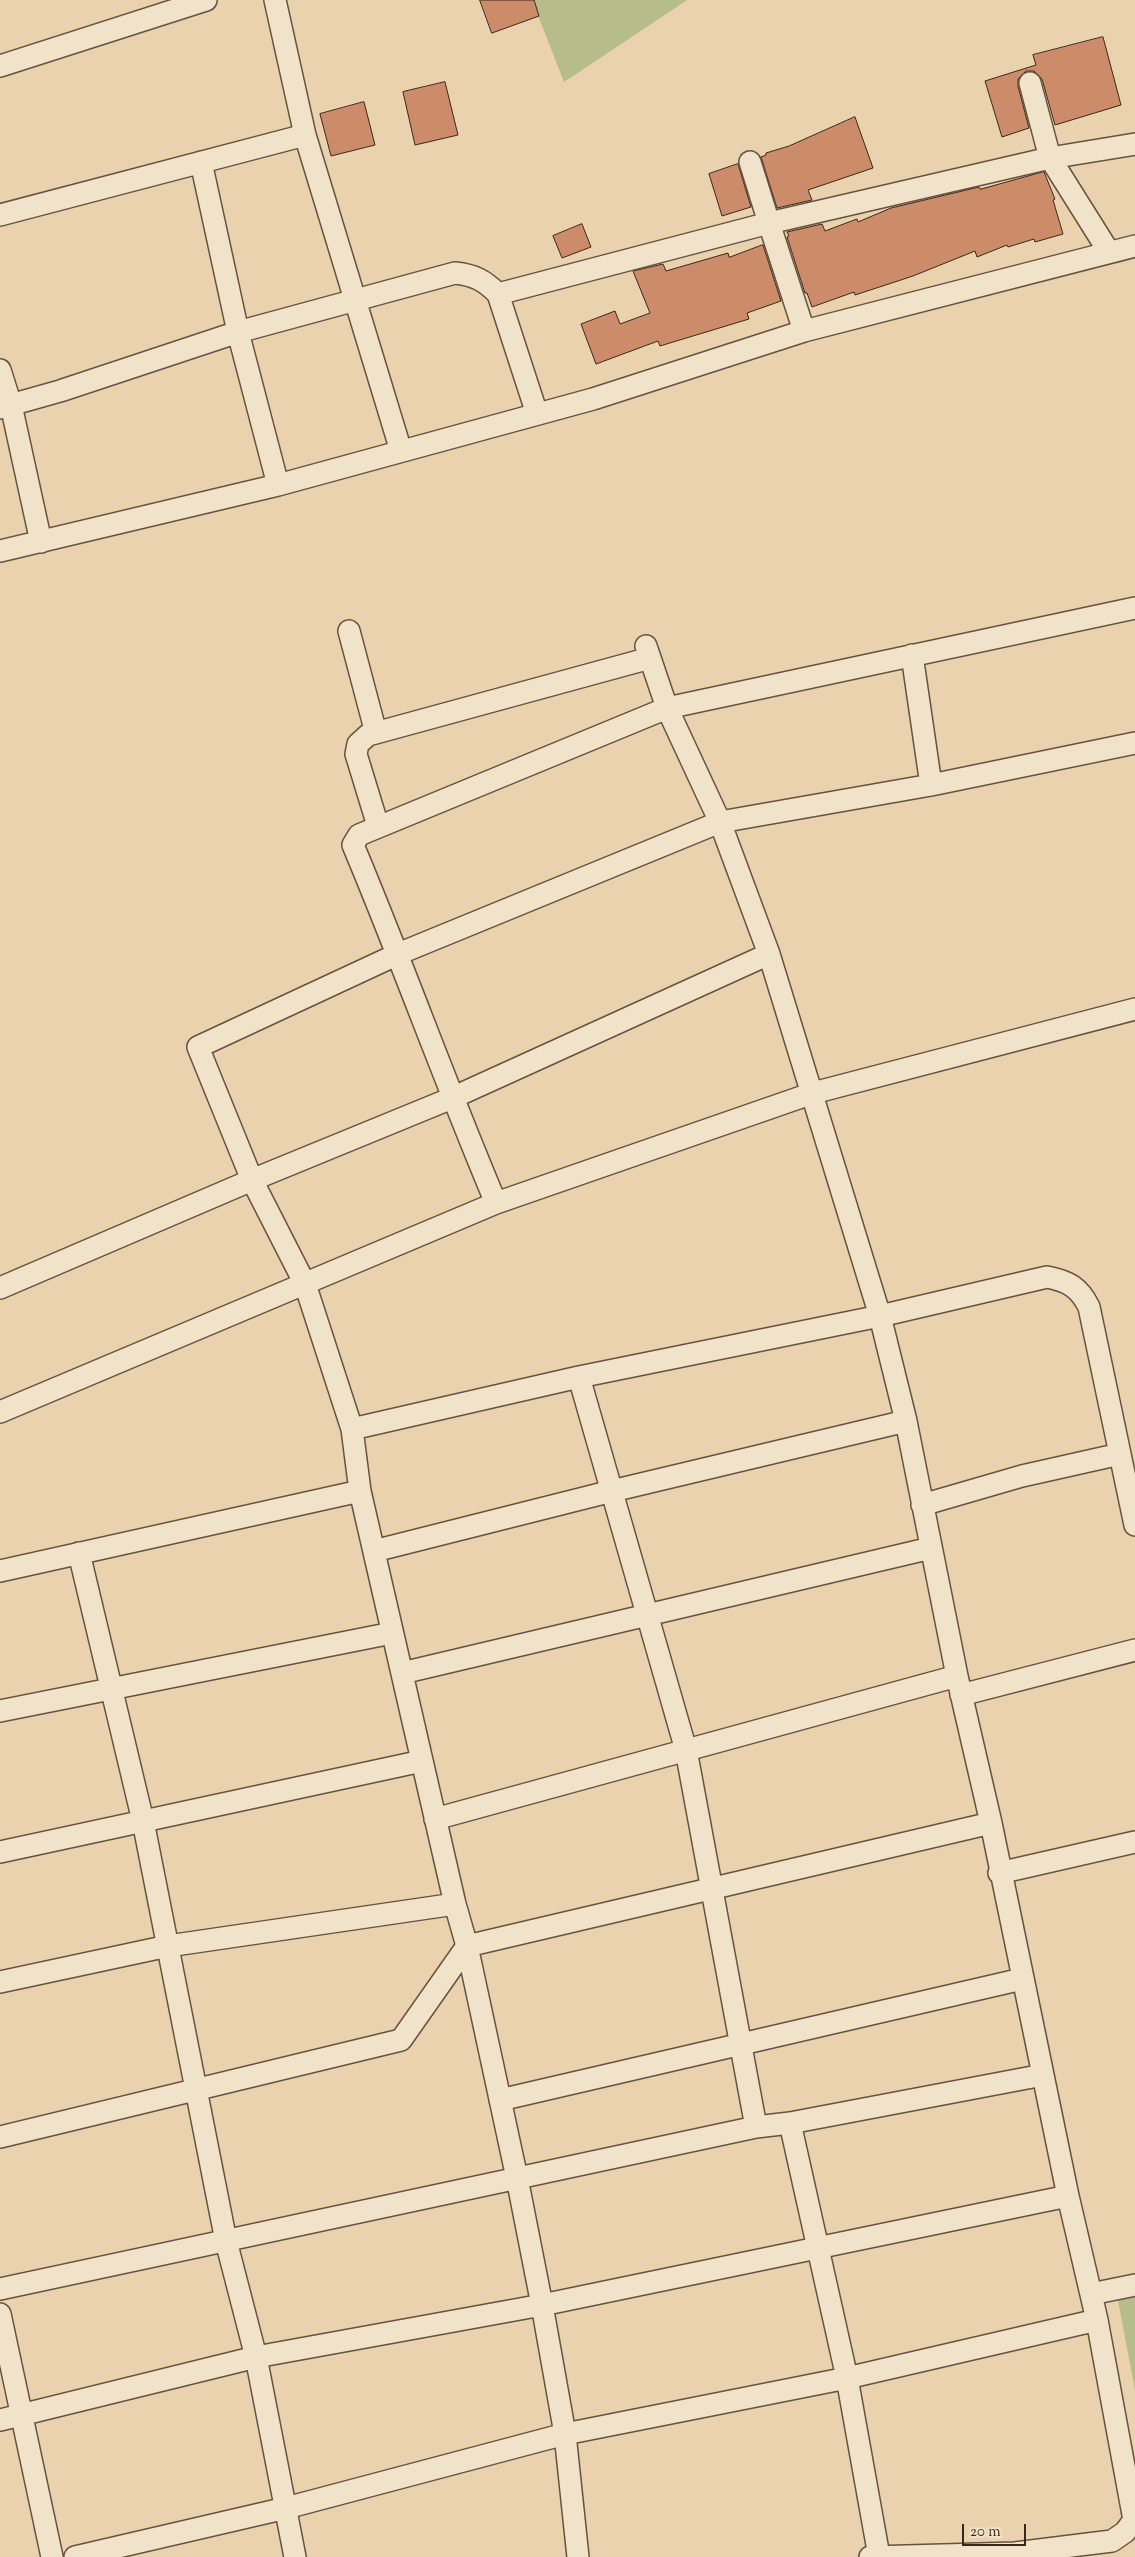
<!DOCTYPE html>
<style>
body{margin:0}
#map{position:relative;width:1135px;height:2557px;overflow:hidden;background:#e9d2ad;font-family:"Sorts Mill Goudy",serif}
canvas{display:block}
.scale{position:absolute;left:962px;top:2524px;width:64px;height:22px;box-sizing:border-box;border:2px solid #3a271c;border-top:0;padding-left:6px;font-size:15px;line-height:18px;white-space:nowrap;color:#3a271c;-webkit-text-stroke:4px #f1e2ca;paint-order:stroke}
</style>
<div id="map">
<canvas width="1135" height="2557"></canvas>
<div class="scale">20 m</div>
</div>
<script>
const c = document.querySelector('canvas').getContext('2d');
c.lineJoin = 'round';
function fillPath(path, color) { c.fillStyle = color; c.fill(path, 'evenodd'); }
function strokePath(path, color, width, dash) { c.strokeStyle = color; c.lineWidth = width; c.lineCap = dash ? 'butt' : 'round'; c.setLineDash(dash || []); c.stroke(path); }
fillPath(new Path2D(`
 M532 0H687L564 82Z
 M1135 2286V2390L1116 2290Z`), '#b6bc8a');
const building = new Path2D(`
 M480 0H534L539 16 492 33Z
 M1103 37 1121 105 1055 125 1042 79 1034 71H1026L1018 79V86L1029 128 1002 137 985 81 1036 65 1033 55Z
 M445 82 458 135 415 145 403 92Z
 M364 102 375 145 331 156 320 114Z
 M855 117 873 168 808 190 812 200 777 208 761 157 766 155V153L789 146Z
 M738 164 751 207 722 216 709 174Z
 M1044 172 1055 199 1053 200 1063 234 1035 242 1034 239 1008 247 1007 245 977 257 975 251 913 276 855 295 854 292 812 307 807 293H805L787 237 789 236 787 232 822 224 825 231 857 219 858 222 891 208 979 187 980 189Z
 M582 224 591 247 562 258 553 236Z
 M763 245 781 301 747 313 749 319 660 346 658 341 596 364 581 324 615 311 620 324 650 313 633 271 663 264 666 271 728 253 729 257Z`);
fillPath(building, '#cc8b69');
strokePath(building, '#3a271c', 1);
const minor = new Path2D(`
 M275 0 305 135 401 451
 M0 66 206 0
 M1030 83 1050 158 1135 144
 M201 162 238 332 278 485
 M750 162 769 223 1050 158 1109 252
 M0 215 305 135
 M498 294 769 223 804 331
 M0 370 11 405 41 542
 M0 408 60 391 238 332 455 273C474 275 484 280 498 294L537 414
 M0 551 278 485 593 399 804 331 1135 246
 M349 631 376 733
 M646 646 667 708 720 822 769 954 880 1316 579 1377 686 1750 756 2127
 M912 655 931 785
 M378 826 356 754 358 744 368 735 650 658
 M496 1203C446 1085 403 964 353 845L359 835 667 708 1135 608
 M0 1288 252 1180 452 1098 769 954
 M0 1412 496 1203 813 1093 1135 1009
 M352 1429 579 1377
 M922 1505 1022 1476 1120 1454
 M374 1551 612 1491 906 1421
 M79 1553 143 1821 226 2241 256 2357 295 2557
 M0 1571 360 1491
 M402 1673 931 1548
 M957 1676 906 1421 880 1316 1047 1277C1068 1281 1079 1287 1089 1307L1135 1525
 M961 1695 1135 1650
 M0 1711 392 1633
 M435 1819 957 1676 991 1823 1068 2196 1097 2320 1134 2520 1125 2532 1112 2541 1015 2553 870 2557
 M0 1852 422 1761
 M999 1873 1135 1842
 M0 1982 168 1946 455 1904
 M500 2100 1022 1979
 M790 2123 847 2378 879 2556
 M0 2137 401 2040 467 1946 991 1823
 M0 2289 756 2127 790 2123 1043 2075
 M1091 2294 1135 2285
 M0 2314 52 2557
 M0 2420 256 2357 542 2305 1068 2196
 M75 2557 286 2508 565 2434 847 2378 1097 2320
 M578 2557 565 2434 542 2305 517 2178 467 1946 455 1904 360 1491 352 1429 305 1284 252 1180 198 1047 398 954 720 822 931 785 1135 743`);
strokePath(minor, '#665240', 24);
strokePath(minor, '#f1e2ca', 21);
</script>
